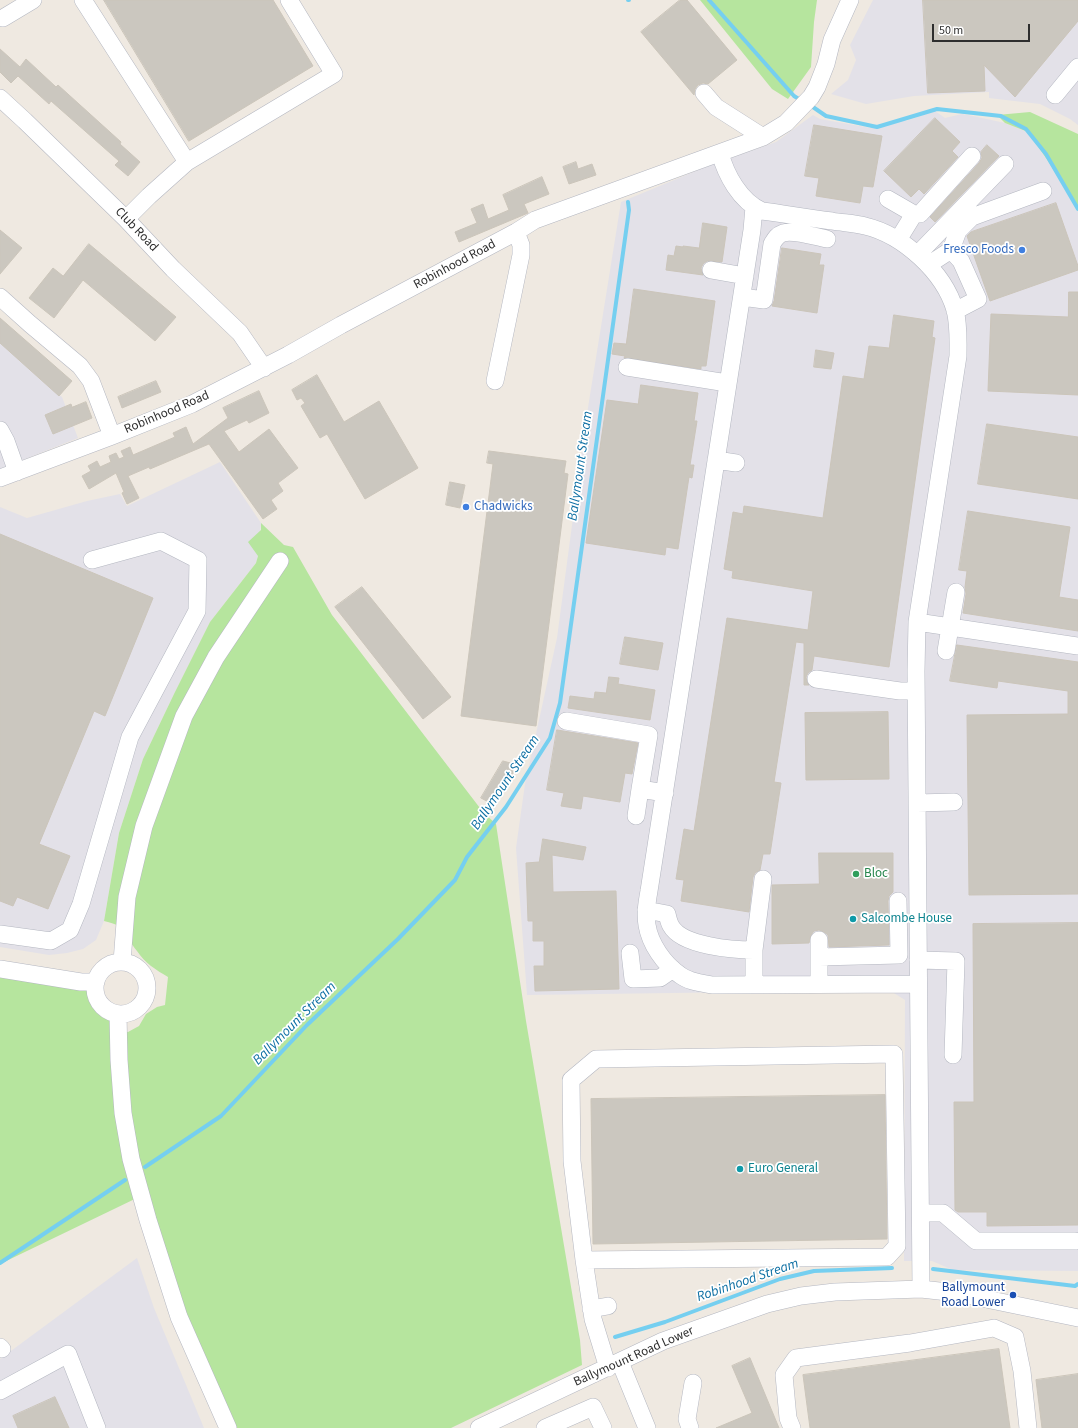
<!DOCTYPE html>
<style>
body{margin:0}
#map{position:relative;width:1078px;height:1428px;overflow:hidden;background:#efe9e1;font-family:"Source Sans 3",sans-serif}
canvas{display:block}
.scale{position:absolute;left:932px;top:24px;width:98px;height:18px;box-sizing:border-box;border:2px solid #2e2e2e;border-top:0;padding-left:5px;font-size:12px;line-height:14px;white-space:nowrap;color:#2e2e2e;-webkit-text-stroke:3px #fff;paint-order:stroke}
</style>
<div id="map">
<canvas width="1078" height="1428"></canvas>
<div class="scale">50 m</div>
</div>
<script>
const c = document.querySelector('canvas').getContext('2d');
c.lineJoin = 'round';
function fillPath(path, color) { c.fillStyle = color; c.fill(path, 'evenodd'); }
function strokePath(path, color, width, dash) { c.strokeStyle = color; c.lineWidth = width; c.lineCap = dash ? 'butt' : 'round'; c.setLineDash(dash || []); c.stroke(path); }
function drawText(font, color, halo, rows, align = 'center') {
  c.font = font + ' "Source Sans 3",sans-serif'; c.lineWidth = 3.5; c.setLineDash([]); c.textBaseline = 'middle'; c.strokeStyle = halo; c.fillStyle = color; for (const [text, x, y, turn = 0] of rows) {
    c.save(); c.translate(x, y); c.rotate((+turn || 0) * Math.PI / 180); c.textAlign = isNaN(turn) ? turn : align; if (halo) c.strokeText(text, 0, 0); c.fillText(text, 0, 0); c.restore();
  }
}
fillPath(new Path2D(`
 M873 0H1078V125L1070 119 1040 104 989 98V92L914 96 866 104 831 94 848 80 856 60 850 45Z
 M935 111 945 118 962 114 973 116 1005 123 1028 132 1048 161 1078 209V1271L953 1270 932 1261H904L905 1000 889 990 527 995 516 848 525 784 557 638 586 420 621 202 708 166 776 142 813 115 820 119 871 128 902 119 906 121Z
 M0 342 62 397 78 438 0 469Z
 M220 462 261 523 258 556 256 563 210 622 174 694 143 759 119 833 104 921 96 940 83 949 67 953 49 955 0 947V507L27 518 87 501 120 494 127 506Z
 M137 1258 154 1308 204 1428H0V1359Z`), '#e3e1e8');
fillPath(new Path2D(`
 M700 0H817L814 22 811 67 788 99 772 89Z
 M1030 112 1078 134V209L1048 161 1028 132 1005 123 997 115Z
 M261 523 284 545 293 547 332 615 483 812 496 824 526 1021 580 1340 582 1365 451 1428H237L187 1320 141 1196 0 1264V969L95 990C98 1001 103 1008 113 1013L119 1032H128L139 1026 146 1014 157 1007 165 1005 168 977C156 970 145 963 137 951 122 933 132 928 104 921L119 833 143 759 174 694 210 622 256 563 258 556 248 542 261 530Z`), '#b6e59e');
strokePath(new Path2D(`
 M628 0H629
 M709 0 794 96 802 101
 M810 105 826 116 877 127 937 109 1001 116 1026 129 1046 154 1078 209
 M145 1167 221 1116 307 1025 398 939 455 880 467 857 506 807 550 738 560 703 629 210 628 202
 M0 1263 125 1180
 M933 1269 1075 1286 1078 1284
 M615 1337 665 1322 780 1279 814 1271 892 1268`), '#75cff0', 4);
const building = new Path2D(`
 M104 0H273L313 66 189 141Z
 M680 0H687L737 60 708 84 703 83 698 85 695 89 694 95 641 32Z
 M923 0H1078V21L1015 97 984 65 985 91 928 93Z
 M0 49 20 67 26 59 56 87 58 85 121 142 120 144 140 162 128 176 115 165 119 161 51 101 49 104 18 76 11 83 0 72Z
 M935 118 960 142 952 151 958 157 924 194 919 189 911 197 884 171Z
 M814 125 882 136 873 187 863 186 860 203 816 196 819 178 805 176Z
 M987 145 999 156 935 222 930 217 979 163 982 158 981 152Z
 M576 162 578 169 592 164 596 175 569 184 563 167Z
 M542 177 549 194 524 204 528 213 459 242 455 232 477 223 471 209 483 204 488 219 509 210 503 195Z
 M1056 203 1078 266V270L990 301 967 236 971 232Z
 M703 223 727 227 722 262 707 261 703 264 701 268 703 275 666 270 668 255 674 256 676 246 683 247V246L699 248Z
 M0 230 22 248 0 274Z
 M89 244 176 317 155 341 83 280 54 318 29 298 53 268 63 276Z
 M782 248 821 254 819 265H824L817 313 772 306 774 301Z
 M634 289 715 301 706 366H701V369L624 358 625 356 612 354 614 343 626 344Z
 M1069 292H1078V395L988 391 991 314 1068 317Z
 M894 315 934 321 932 337 935 338 889 667 814 656 812 670 808 673 806 677 807 682 809 685H804V643L796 642 774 782 781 783 770 854H763L760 870 755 873 753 877 749 912 681 901 684 880 676 879 684 829 694 831 727 618 808 630 813 591 732 578 733 571 724 569 733 512 743 514 744 506 823 518 843 376 864 379 869 346 889 348Z
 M0 318 72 381 59 396 0 343Z
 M816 350 834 353 831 369 814 367Z
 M317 375 344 422 379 401 418 468 365 499 327 434 320 438 301 406 305 403 301 398 297 400 292 390Z
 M156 381 161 392 122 408 118 397Z
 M641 385 698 393 694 421H697L690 465H694L692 478 689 477 678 549 666 547 665 555 586 543 607 400 638 404Z
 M259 391 269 413 249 423 247 420 224 431 239 452 269 429 298 468 278 483 283 491 271 500 277 509 263 519 209 444 150 469 149 467 128 476 139 498 127 504 122 493 124 492 116 473 89 489 82 476 91 471 88 466 97 461 100 467 111 462 109 456 116 453 119 459 124 457 121 451 130 447 133 455 175 437 173 433 186 427 193 444 228 418 223 408Z
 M86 402 92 418 53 434 45 415 71 404 72 407Z
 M987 424 1078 437V499L978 484Z
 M489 451 566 461 564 473 568 474 536 726 461 716 493 464 487 463Z
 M450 482 465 485 460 508 446 505Z
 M968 511 1070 527 1059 597 1078 600V631L963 613 966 594 965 587 967 571 959 570Z
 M0 534 153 598 105 716 94 711 39 844 70 856 48 909 17 897 13 906 0 901Z
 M362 587 451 697 423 719 335 607Z
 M625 637 663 643 658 670 620 664Z
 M957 645 1078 662V894L969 895 967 715 1068 714V691L998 681 997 688 950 681Z
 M609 677 619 678 618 684 655 690 650 720 568 708 570 696 594 699 595 692 606 693Z
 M888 712 889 779 806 780 805 713Z
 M557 730 638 743 632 774 625 773 620 802 583 796 581 809 561 806 564 793 547 790Z
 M503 761 518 765 494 805 481 798Z
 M543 839 586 847 583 860 552 855 553 892 616 891 619 989 535 991 534 966H544V941H533V921H528L526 863 539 862Z
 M819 853H893V892L889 896 888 901 889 945 829 947 828 935 824 932 819 930 814 931 811 935 809 943 772 944V885L819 884Z
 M1078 923V1225L987 1226V1212H958L955 1210 954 1102H974L973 924Z
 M885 1095 887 1239 593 1244 591 1099Z
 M999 1349 1010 1428H810L803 1375Z
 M750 1358 779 1428H716L752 1413 732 1366Z
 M1078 1374V1428H1042L1036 1380Z
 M55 1397 69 1428H18L13 1416Z`);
fillPath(building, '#cbc7bf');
strokePath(building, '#cbc5ba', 1);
const minor = new Path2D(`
 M83 0 187 162
 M3 18 33 0
 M704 93 716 107 763 137
 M1055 95 1078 67
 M0 98 25 121 126 219 173 269 240 333 264 368
 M720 153C726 175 740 201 762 211 785 214 808 218 832 221 843 223 854 223 865 226 903 235 944 272 955 310 959 325 958 341 958 356L917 622 916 671 921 1289
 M888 199 914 214 898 240
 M754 207 752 230C716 450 685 671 649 891 647 902 645 913 647 925 650 944 664 964 680 975 689 982 701 983 712 985L918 984
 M914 214H920L972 156
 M126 219 149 196 187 162 334 74 289 0
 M951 250 961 261 978 299 955 311
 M918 254 1005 164
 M928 265 951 250 958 231 972 217 1043 191
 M711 270 745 276
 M0 297 30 324 80 366 91 381 112 436
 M742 297 764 300 772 244C775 239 777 235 783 233 794 230 816 237 827 239
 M627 367 727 383
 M495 381 521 255V245L516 232
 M0 430 6 441 17 472
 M716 460 736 463
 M0 478 112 436 192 404 288 355 341 325 516 232 535 220 763 137 786 123 811 97 817 87 826 64 832 40 850 0
 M917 622 1078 646
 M946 651 956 592
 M816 679 900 691H916
 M566 721 649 735 640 789 665 793
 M917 803 954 802
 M636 816 640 789
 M646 910 667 914C668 918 669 923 671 926 682 946 733 950 754 950V985
 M0 934 51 941 70 930 81 904 130 737 197 611 198 560 161 541 92 560
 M819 940V984
 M754 950 763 879
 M630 953 633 979 660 978 673 969
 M819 957 899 955 898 901
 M918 960 956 961 953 1055
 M122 962 127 897 144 826 184 716 216 657 280 561
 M95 988a26 26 0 1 1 52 0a26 26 0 1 1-52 0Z
 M0 969 81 982H96
 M118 1014 119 1060 123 1113 131 1159 148 1220 179 1317 228 1428
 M921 1213H943L976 1241H1075
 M584 1260 887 1257 897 1246 894 1054 596 1059 571 1080 572 1161 584 1260 593 1319 608 1368
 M591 1309 608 1306
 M0 1347 2 1349
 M620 1362 647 1428
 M0 1391 68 1354 97 1428
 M479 1428 663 1341 767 1304 801 1296 835 1292 921 1289 957 1293 1078 1318
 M545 1428 593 1407 603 1428
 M690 1428 687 1419 693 1383
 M792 1428 788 1418 784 1375 796 1358 910 1343 994 1328 1015 1337 1022 1371 1028 1428`);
strokePath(minor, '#b4b7c1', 18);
strokePath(minor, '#fff', 17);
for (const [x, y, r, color] of [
 [1022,250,4,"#3f7fe0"],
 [466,507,4,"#3f7fe0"],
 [856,874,4,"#2e9e5b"],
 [853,919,4,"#0f9aa8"],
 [740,1169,4,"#0f9aa8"],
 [1013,1295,4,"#1a4fb4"]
]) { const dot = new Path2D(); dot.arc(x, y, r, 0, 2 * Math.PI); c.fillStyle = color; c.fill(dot); strokePath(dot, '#fff', 1.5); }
drawText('13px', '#2e2e2e', '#fff', [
 ["Club Road",136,230,46],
 ["Robinhood Road",455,265,-28],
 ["Robinhood Road",167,413,-23],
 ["Ballymount Road Lower",634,1357,-24]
]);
drawText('13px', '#366cbe', '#fff', [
 ["Fresco Foods",1014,250],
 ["Chadwicks",474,507,"left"]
], 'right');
drawText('13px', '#27864d', '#fff', [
 ["Bloc",864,874]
], 'left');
drawText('13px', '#0d838f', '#fff', [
 ["Salcombe House",861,919],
 ["Euro General",748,1169]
], 'left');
drawText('13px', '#164399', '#fff', [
 ["Ballymount",1005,1288],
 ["Road Lower",1005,1303]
], 'right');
drawText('italic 14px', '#0d6fa3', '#fff', [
 ["Ballymount Stream",581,466,-82],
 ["Ballymount Stream",506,783,-56],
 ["Ballymount Stream",295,1024,-45],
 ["Robinhood Stream",748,1281,-19]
]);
</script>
